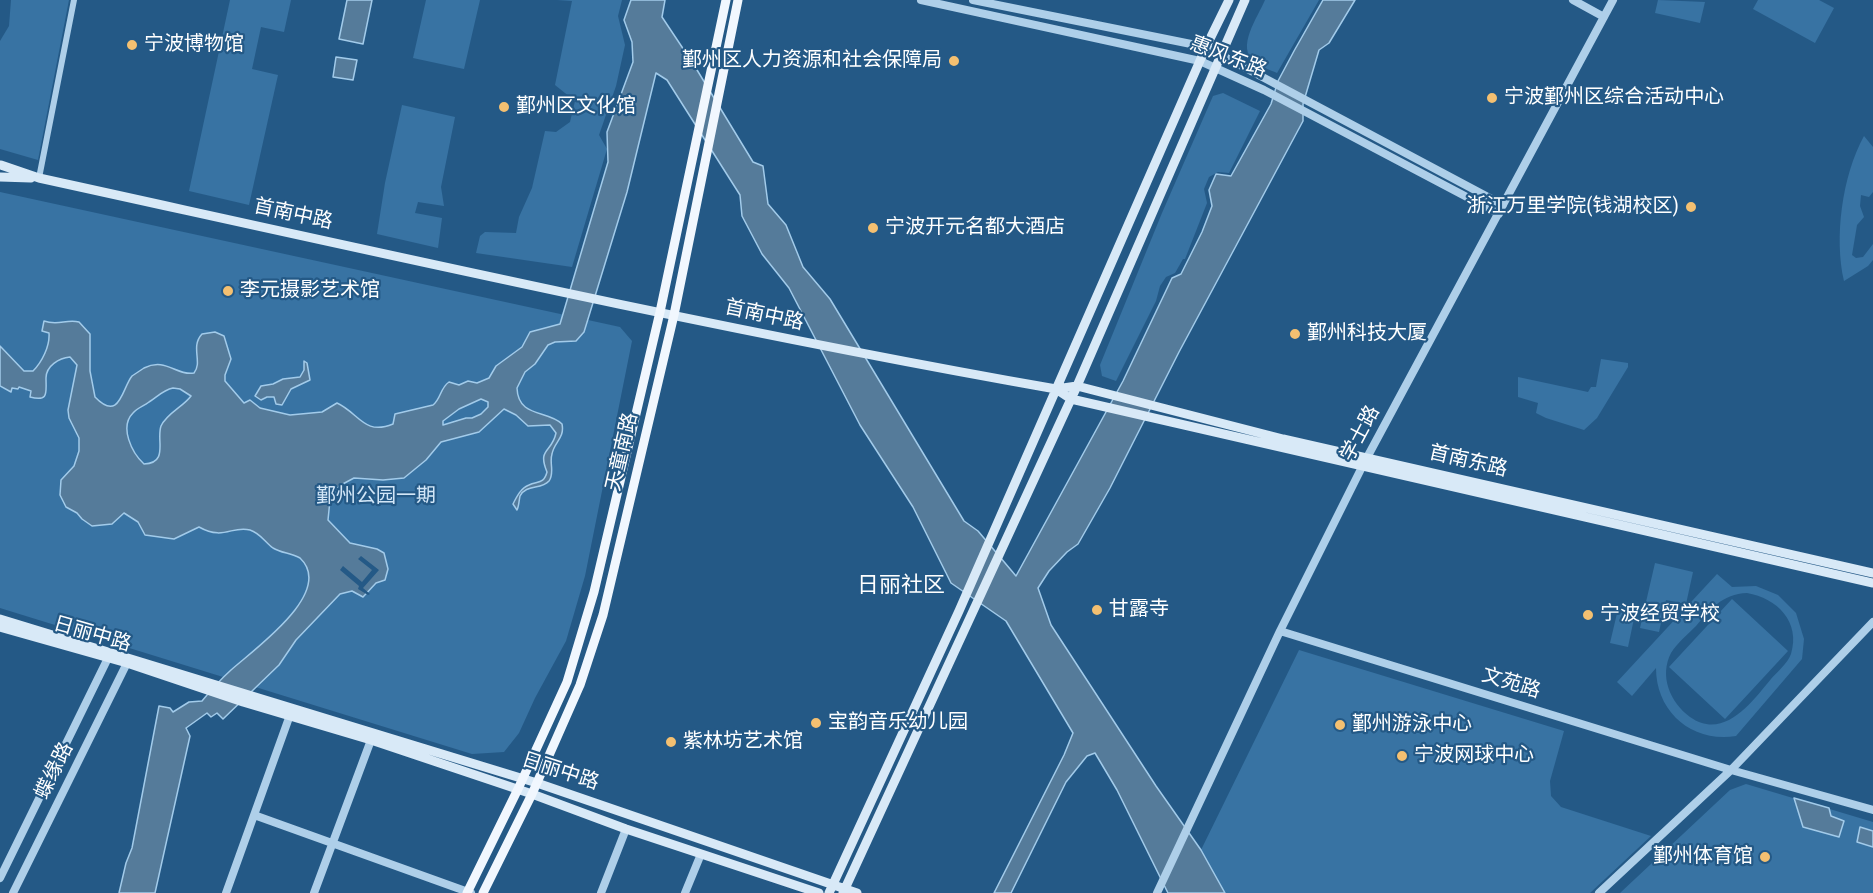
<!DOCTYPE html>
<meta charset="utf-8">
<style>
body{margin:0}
canvas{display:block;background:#245986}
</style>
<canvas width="1873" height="893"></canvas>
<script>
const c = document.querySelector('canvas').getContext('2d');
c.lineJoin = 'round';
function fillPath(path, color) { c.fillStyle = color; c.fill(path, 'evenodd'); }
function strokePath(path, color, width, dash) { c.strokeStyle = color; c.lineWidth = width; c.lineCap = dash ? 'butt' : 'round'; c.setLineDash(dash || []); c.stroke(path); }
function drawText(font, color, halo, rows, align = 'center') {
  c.font = font + ' "Roboto Condensed","Noto Sans SC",sans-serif'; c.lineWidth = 4.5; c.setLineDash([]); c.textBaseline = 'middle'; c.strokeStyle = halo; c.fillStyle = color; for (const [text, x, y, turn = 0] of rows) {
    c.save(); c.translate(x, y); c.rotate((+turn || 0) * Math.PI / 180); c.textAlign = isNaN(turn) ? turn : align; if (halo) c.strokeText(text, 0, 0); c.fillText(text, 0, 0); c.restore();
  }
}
fillPath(new Path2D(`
 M11 0H69L38 160 0 149V41L9 26Z
 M230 0H291L284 32 261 27 252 69 278 75 249 205 189 191Z
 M426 0H480L464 69 413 58Z
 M557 0H622L618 16 625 45 616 86 599 135 607 149 572 267 476 253 480 236 485 232 516 233 519 217 532 188 545 131 556 132 570 122 575 101 555 85 572 1Z
 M1265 0H1319L1277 73C1270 70 1261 67 1255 62 1235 48 1258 17 1265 0Z
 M1658 0 1705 2 1700 23 1655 13Z
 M1758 0H1819L1834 8 1815 43 1753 9Z
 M1223 93 1260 111 1229 173 1218 172 1209 177 1204 189 1207 203 1185 259H1183L1175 273 1166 277 1160 286 1156 301 1116 381 1102 376 1100 365 1162 213 1213 96Z
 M402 105 455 117 441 187 444 206 418 202 415 213 442 218 438 248 377 234 385 183Z
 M1864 136 1873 147V192L1869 197 1861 195 1860 206 1864 217 1857 225 1852 255 1856 258 1863 257 1873 244V260L1868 266 1844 281C1834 238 1842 176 1864 136Z
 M0 192 620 327 632 341 585 576 566 641 535 698 519 733 504 752 472 754 0 608Z
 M1601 359 1628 363V367L1597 418 1584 430 1546 418 1536 413 1538 403 1518 397V377L1588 392 1591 387H1596Z
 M1655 563 1693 572 1686 604 1666 600 1659 632 1640 628Z
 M1717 574 1732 587 1756 586 1778 595 1796 613 1804 639 1802 659 1736 736C1692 743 1656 712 1656 668L1632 696 1617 682ZM1747 593C1777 598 1801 622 1791 654 1788 663 1777 672 1771 679 1752 702 1724 741 1690 717 1670 702 1659 676 1671 653 1677 643 1688 634 1696 626 1711 609 1722 594 1747 593Z
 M1732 599 1788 651 1725 719 1669 667Z
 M1619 605 1636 609 1628 647 1610 643Z
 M1299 650 1564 731 1550 781 1551 796 1561 807 1651 836 1590 893H1225L1201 850Z
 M1746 784 1873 822V893H1620L1730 790Z`), '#3873a3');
const water = new Path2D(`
 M347 0H372L363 44 339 39Z
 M631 0H665L662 17 694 65 753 162 763 166 768 204 786 225 803 267 830 299 964 521 978 531 1016 576 1123 381 1172 278 1181 274 1202 232 1212 206 1209 190 1216 174 1231 176 1271 104 1278 81 1294 51 1323 0H1355L1329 43 1319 50 1303 104V121L1179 352 1110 488 1078 544 1067 552 1049 571 1038 588 1051 625 1156 786 1201 850 1225 893H1168L1117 790 1095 753 1087 756 1066 782 1011 893H994L1064 755 1073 733 1006 621 951 583 913 507 860 425 789 288 762 254 742 216 740 195 667 80 656 73 627 192 584 332 576 341 555 342 548 345 535 364 525 372 517 388C518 418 548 410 562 424 565 438 554 442 552 454 549 463 555 473 549 481 541 490 526 484 520 496 519 500 519 506 517 510L513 504C517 496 521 488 529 485 538 481 544 484 547 472 537 448 552 453 556 433L550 425 528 426 516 415 504 409 479 432 441 442 426 460 404 478 383 480 354 478 339 486 330 500 328 520 350 543 377 549 384 553 388 569 385 580 376 583 363 597 352 591 340 594 296 640 279 665 223 719 217 713 211 717 207 713 186 728 190 736 155 893H119L126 863 132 848 159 706 170 708 173 712 189 702 202 701C211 690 221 679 231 670 253 650 336 592 300 558 291 553 281 553 273 548 265 542 260 533 250 530 232 525 224 541 199 527L174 539 145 535 138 522 124 513 112 524 92 526 82 519 77 513 66 507 60 495 61 480 74 466 79 451V438L69 418 68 410 77 365 70 357C59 358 46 366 46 378 46 393 49 402 30 397L31 391 19 387 18 389 12 388 11 392 0 386V346L24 371H33C42 362 50 346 49 333L42 331 44 321C58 326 66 319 79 322L90 334V371L95 397C120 423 122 388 132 376 135 374 141 370 144 368 166 357 176 376 194 373 203 362 190 347 202 334L215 332 224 336 231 359 225 375V381L244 403 250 400 260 408 290 415 322 412 337 403C359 413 364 436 393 424L395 414 433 405C441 399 440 388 449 382L459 385 468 381 477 383 489 378 496 366 522 347 530 332 560 324 608 162 607 132 633 62 632 42 624 20ZM173 388 180 389 191 396C183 407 167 413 161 426 156 440 169 463 144 464 132 453 119 427 133 413 137 408 144 406 149 402 157 397 163 390 173 388ZM481 399 488 402V407L481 414 472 418H466L443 425V421L459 409Z
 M336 57 357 60 353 80 333 77Z
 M304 361 307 363 310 380 291 389 282 405 276 404 274 397H267L261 400 255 396 261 386 273 384 283 379 300 377 304 370Z
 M1794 798 1829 808 1831 816 1844 821 1839 837 1803 827Z
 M1860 827 1873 831V847L1857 842Z`);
fillPath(water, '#557b9a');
strokePath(water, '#a2cbea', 1.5);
fillPath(new Path2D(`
 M361 556 379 570 363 588 370 594 368 595 358 589 359 586 340 570 343 566 362 582 372 570 358 559Z`), '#245986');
strokePath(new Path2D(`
 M39 178 74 0`), '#aecfe9', 6);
strokePath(new Path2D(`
 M921 0 1200 61 1264 90 1499 214
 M973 0 1206 47 1503 205
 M1573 0 1604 17
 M1280 631 1731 770 1873 622
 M254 815 471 893
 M0 878 108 658
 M13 893 127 663
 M226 893 290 715
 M314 893 371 740
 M601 893 626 829
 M685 893 701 854
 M1157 893 1280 631 1363 465 1613 0
 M1599 893 1731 770 1873 810`), '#aecfe9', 8);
strokePath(new Path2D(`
 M1 165 39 178C377 252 715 329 1056 389L1071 399 1873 583
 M0 177 31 178
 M1056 389 1077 386 1283 439 1873 573
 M0 619 537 783 857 893
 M0 627 127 663 243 702 371 740 532 794 626 829 819 893
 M829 893 959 611 1206 47 1229 0
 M843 893 1077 386 1245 0`), '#d8e9f7', 9);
strokePath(new Path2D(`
 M467 893 518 789 567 682 594 592 660 312 726 0
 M483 893 532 794 580 685 603 615 674 315 738 0`), '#f1f7fe', 9);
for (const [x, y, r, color] of [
 [132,45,6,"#f4c071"],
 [954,61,6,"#f4c071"],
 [1492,98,6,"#f4c071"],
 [504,107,6,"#f4c071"],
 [1691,207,6,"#f4c071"],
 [873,228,6,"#f4c071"],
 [228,291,6,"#f4c071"],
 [1295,334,6,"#f4c071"],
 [1097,610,6,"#f4c071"],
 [1588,615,6,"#f4c071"],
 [816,723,6,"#f4c071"],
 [1340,725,6,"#f4c071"],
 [671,742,6,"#f4c071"],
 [1402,756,6,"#f4c071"],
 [1765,857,6,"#f4c071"]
]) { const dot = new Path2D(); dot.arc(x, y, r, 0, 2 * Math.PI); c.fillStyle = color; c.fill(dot); strokePath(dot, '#245986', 2); }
drawText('20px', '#fff', '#245986', [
 ["宁波博物馆",144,45],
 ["鄞州区人力资源和社会保障局",942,61,"right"],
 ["宁波鄞州区综合活动中心",1504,98],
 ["鄞州区文化馆",516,107],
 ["浙江万里学院(钱湖校区)",1679,207,"right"],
 ["宁波开元名都大酒店",885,228],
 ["李元摄影艺术馆",240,291],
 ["鄞州科技大厦",1307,334],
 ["甘露寺",1109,610],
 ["宁波经贸学校",1600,615],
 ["宝韵音乐幼儿园",828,723],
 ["鄞州游泳中心",1352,725],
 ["紫林坊艺术馆",683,742],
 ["宁波网球中心",1414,756],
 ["鄞州体育馆",1753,857,"right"]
], 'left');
drawText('20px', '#fff', '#245986', [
 ["惠风东路",1228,58,21],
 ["首南中路",293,215,12],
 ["首南中路",764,316,12],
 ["学士路",1361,434,-62],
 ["天童南路",623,452,-77],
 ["首南东路",1468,462,13],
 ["日丽中路",92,635,16],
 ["文苑路",1511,684,17],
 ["蝶缘路",55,771,-64],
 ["日丽中路",560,772,18]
]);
drawText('20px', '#d2e6f7', '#245986', [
 ["鄞州公园一期",376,497]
]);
drawText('22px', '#fff', '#245986', [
 ["日丽社区",901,586]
]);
</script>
